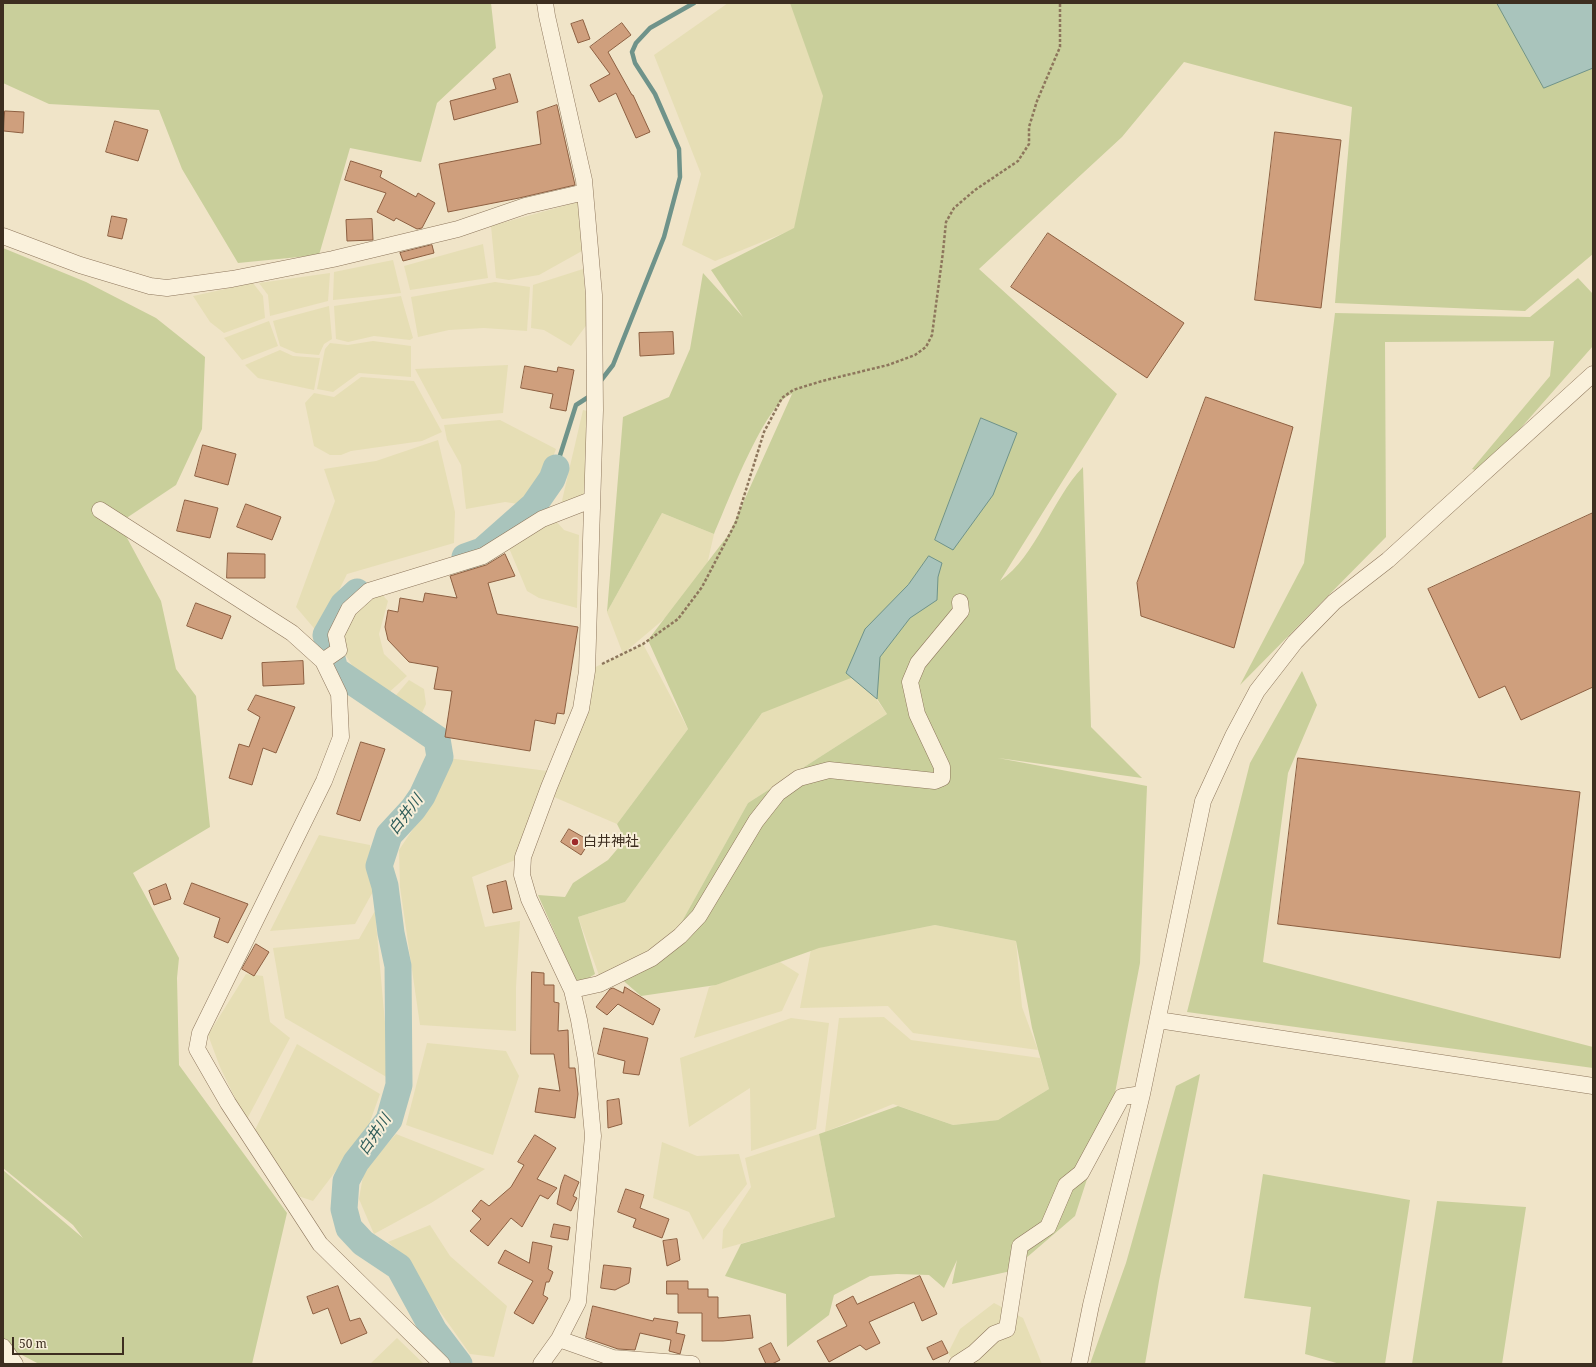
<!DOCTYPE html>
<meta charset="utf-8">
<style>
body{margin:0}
#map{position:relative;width:1596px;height:1367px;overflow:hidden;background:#f0e4c8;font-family:"Noto Serif",serif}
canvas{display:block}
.frame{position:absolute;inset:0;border:4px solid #3d2e20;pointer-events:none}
.scale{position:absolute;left:12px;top:1337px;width:112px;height:18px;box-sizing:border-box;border:2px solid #3d2e20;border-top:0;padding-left:5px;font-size:12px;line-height:14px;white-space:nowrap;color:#3d2e20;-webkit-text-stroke:3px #f7eed8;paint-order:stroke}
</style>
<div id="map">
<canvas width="1596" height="1367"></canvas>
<div class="frame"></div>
<div class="scale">50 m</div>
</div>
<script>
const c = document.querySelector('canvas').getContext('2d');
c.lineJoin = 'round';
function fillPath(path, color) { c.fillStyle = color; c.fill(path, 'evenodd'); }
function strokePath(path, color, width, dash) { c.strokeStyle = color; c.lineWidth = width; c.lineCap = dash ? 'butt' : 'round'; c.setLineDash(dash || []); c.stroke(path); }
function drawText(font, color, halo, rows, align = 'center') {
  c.font = font + ' "Noto Serif","Noto Sans JP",serif'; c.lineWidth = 4; c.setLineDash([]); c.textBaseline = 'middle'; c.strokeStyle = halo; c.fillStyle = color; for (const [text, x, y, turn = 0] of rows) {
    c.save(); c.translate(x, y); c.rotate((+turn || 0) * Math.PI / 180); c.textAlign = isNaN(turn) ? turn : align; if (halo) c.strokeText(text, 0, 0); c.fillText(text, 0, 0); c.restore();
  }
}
fillPath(new Path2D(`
 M728 3H791L827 106 794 229 715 261 682 245 701 174 654 55Z
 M578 202 582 251 539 275 509 280 496 278 491 226Z
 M483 244 488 278 410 290 404 266Z
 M393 260 401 293 333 300 334 272Z
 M583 269 588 323 571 346 544 330 531 328 533 285Z
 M330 273 328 301 270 316 268 295 259 283Z
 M495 282 530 287 527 331 484 328 449 330 418 337 411 297Z
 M253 283 263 296 265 318 224 333 210 322 193 296Z
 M401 296 413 338 410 340 374 336 348 342 336 339 334 306Z
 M329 306 332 339 324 344 319 355 296 353 280 346 273 321Z
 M269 321 278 346 242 360 224 338Z
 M373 341 411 346V377L359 373 333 392 317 389 325 349 330 343 348 345Z
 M280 350 293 356 320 358 314 390 258 378 245 365Z
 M508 365 503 413 442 419 415 369Z
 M361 377 414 381 442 432 422 441 351 451 341 455H330L314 446 305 403 314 393 334 397Z
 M583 410 591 412 585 500 561 505Z
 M500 420 556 449 545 479 525 505 505 502 466 509 461 465 447 440 444 425Z
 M438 440 455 512 454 543 347 574 318 633 296 607 335 501 324 469 376 461Z
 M662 513 714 534 702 587 625 652 643 644 688 729 617 824 554 797 587 671 623 654 607 612Z
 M555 520 564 530 579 535 577 608 539 598 527 591 509 548Z
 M377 589 388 601 379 634 384 654 407 676 385 696 353 667 341 648 350 614Z
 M850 663 887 714 748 803 680 925 648 959 600 978 578 917 625 902 762 713Z
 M409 680 424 689 426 704 420 717 391 701Z
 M440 757 555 772 523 857 472 877 485 927 520 921 516 987V1031L420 1025 400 887 399 850 431 802Z
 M319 835 370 845 375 888 355 924 270 931Z
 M375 911 390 1079 285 1018 273 948 359 939Z
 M935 925 1016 941 1022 1007 1038 1050 913 1033 888 1006 800 1008 811 949Z
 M780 962 799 974 782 1011 694 1038 709 987Z
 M246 974 263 976 270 1022 290 1038 246 1121 220 1067 208 1035Z
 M884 1017 911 1040 1040 1058 1049 1089 998 1120 953 1125 893 1104 825 1132 839 1018Z
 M791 1018 829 1023 816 1129 751 1151 750 1088 689 1127 680 1058Z
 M427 1043 506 1051 519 1076 493 1155 406 1125Z
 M297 1044 380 1094 367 1130 313 1201 295 1195 254 1132Z
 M396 1134 485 1169 431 1203 374 1234 359 1199 364 1170Z
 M819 1134 835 1217 722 1249 723 1230 751 1187 745 1158Z
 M662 1142 697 1156 739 1154 747 1184 703 1240 689 1212 653 1198Z
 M430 1225 450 1256 507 1306 494 1357 470 1354 429 1296 409 1261 388 1242Z
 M994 1303 1023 1318 1042 1364H955L948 1353 960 1329Z
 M397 1338 422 1362 424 1364H370Z`), '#e6deb5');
fillPath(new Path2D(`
 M3 3H491L496 48 437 103 421 162 350 148 319 255 238 263 182 169 159 110 49 104 3 83Z
 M790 3H1593V254L1525 311 1335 303 1352 107 1184 62 1122 137 979 269 1117 394 1000 581C1036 557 1052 499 1083 467L1091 727 1142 778 998 758 1147 786 1140 963 1115 1093 1075 1216 1011 1271 952 1284 957 1260 944 1288 929 1275 897 1274 870 1276 834 1295 829 1315 787 1347 786 1294 725 1276 741 1244 835 1217 819 1134 898 1106 953 1125 998 1120 1049 1089 1032 1028 1016 941 935 925 819 948 716 985 641 996 619 977 652 958 680 925 748 803 887 714 861 674 762 713 625 902 578 917 595 974 578 985 538 895 565 897 573 883 608 860 625 840 617 824 688 729 648 640 729 534 792 394C765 402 727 505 714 534L662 513 607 612 623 417 669 397 690 349 703 273 743 317 711 270 794 228 823 96Z
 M3 248 86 282 156 318 205 357 202 429 176 485 119 523 161 601 176 669 196 696 210 827 133 873 179 958 177 978 179 1065 287 1213 252 1364H39L3 1345V1170L83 1238 73 1225 3 1168Z
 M1578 278 1593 294V346L1482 472 1472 469 1550 376 1554 341 1385 342 1386 537 1240 685 1304 563 1335 313 1530 317Z
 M1302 671 1317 705 1288 773 1263 962 1593 1047V1068L1187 1012 1250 763Z
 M1200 1074 1159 1281 1145 1364H1090L1126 1263 1176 1086Z
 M1263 1174 1410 1200 1385 1364H1340L1305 1354 1311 1307 1244 1298Z
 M1437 1201 1526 1207 1502 1364H1412Z`), '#c9cf9b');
const water = new Path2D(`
 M1497 3H1593V68L1544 88Z
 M981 418 1017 433 993 495 953 550 935 540Z
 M929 556 942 563 938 577 937 600 910 618 880 657 877 699 846 673 865 629 908 585Z`);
fillPath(water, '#a9c4bc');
strokePath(water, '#6f938a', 1);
strokePath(new Path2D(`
 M599 383 613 365 664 237 680 177 679 149 655 94 635 63 632 52 636 43 650 28 694 3
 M556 468 576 405 590 396`), '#6f938a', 4.5);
strokePath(new Path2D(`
 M465 557 482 551 534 505 552 479 556 468
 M357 592 343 605 326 635 335 670 437 739 440 757 422 796 413 809 389 835 379 866 385 886 391 933 398 966 399 1085 389 1120 356 1162 346 1181 344 1209 349 1228 363 1243 399 1267 434 1331 459 1364`), '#a9c4bc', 27);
const building = new Path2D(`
 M583 20 590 39 578 43 571 24Z
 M622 23 631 35 608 52 632 95H633L650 132 636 138 616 93 599 102 590 85 610 74 590 47Z
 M510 74 518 102 454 120 450 101 496 89 493 79Z
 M557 105 575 185 519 198 448 212 439 164 541 144 537 112Z
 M5 111 24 112 23 133 4 131Z
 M115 121 148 130 138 161 106 152Z
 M1275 132 1341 140 1321 308 1255 300Z
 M351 161 382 171 380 177 416 197 418 193 435 203 422 228 417 229 396 218 394 221 377 212 386 193 345 180Z
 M112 216 127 219 122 239 108 236Z
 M372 219 373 240 347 241 346 220Z
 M1048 233 1184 323 1147 378 1011 287Z
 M432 245 434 253 403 261 400 253Z
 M673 332 674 354 640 356 639 333Z
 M525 366 557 372 558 367 574 370 566 411 550 408 553 394 521 388Z
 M1206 397 1293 427 1234 648 1141 616 1137 583Z
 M203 445 236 454 228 485 195 476Z
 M185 500 218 508 210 538 177 531Z
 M246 504 281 517 272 540 237 527Z
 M1593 513V687L1521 720 1505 686 1479 698 1428 589Z
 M228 553 265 554V578H227Z
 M505 554 515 576 488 583 497 614 578 627 564 714 557 713 555 724 535 720 530 751 445 737 452 691 434 689 438 667 409 662 388 640 385 627 388 610 398 612 400 598 423 602 425 593 457 598 450 576 486 565Z
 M196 603 231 616 222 639 187 626Z
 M303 661 304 684 263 686 262 663Z
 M256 695 295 707 276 753 263 748 252 785 229 778 239 744 249 747 260 717 248 710Z
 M361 742 385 749 360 821 337 814Z
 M1298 758 1580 792 1560 958 1278 924Z
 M569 829 590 841 581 855 561 842Z
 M506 881 512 909 493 913 487 886Z
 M192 883 248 904 228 943 214 937 220 918 184 904Z
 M166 884 171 899 154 905 149 891Z
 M256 944 269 952 254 976 242 969Z
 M532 972 544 973V985H554V1002L559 1003 558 1031 568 1030 569 1068H575L578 1094 575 1118 535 1112 539 1088 560 1091 554 1054H531Z
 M625 987 660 1009 653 1025 618 1004 607 1015 596 1007 610 989 613 988 623 993Z
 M604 1028 648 1038 639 1075 623 1073 625 1061 598 1054Z
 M619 1099 622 1124 608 1128 607 1101Z
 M535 1135 556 1148 537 1179 557 1188 548 1199 540 1195 522 1227 511 1218 488 1246 470 1231 481 1219 472 1211 481 1200 489 1206 511 1187 524 1165 518 1162Z
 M565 1175 579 1182 573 1196 577 1198 571 1211 557 1204 561 1185Z
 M626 1189 644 1195 640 1208 669 1219 662 1238 633 1227 636 1219 618 1212Z
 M554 1224 570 1227 568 1240 551 1237Z
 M677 1239 680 1260 667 1266 663 1241Z
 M533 1242 552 1246 548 1269 553 1272 549 1282H546L543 1295 548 1298 533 1324 514 1313 533 1281 498 1263 505 1250 529 1263Z
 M604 1265 631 1268 629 1283 615 1290 601 1288Z
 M920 1276 937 1314 922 1321 914 1302 869 1322 880 1343 866 1350 860 1345 829 1362 817 1341 847 1326 836 1305 853 1296 857 1304Z
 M667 1281H688V1289H708V1297H718V1318L750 1315 753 1338 723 1341H702V1313H678V1294H667Z
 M338 1286 350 1321 360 1318 367 1333 341 1344 328 1308 313 1314 307 1297Z
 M593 1306 653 1321 654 1318 678 1322 676 1333 685 1335 680 1354 669 1351 671 1340 640 1333 635 1350 618 1349 586 1338Z
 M942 1341 948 1353 933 1360 927 1348Z
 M771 1343 780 1360 772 1364H766L759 1349Z`);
fillPath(building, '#cf9f7d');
strokePath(building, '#8d5f41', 1);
const minor = new Path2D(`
 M3 236 80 265 150 286 167 288 232 279 333 259 458 229 525 206 585 192
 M100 510 292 633 323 661 339 694 341 737 324 781 200 1033 197 1049 228 1103 320 1244 442 1364
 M323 661 339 650 336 635 349 609 369 591 483 556 542 519 591 500
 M572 990 599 984 652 958 680 936 699 916 756 821 778 793 799 778 829 770 935 781 942 778V767L917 714 910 682 918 663 961 611 960 602
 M1158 1020 1593 1086
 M559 1339 613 1358 692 1364
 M3 1347 15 1364
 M541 1364 559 1339 578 1302 593 1136 586 1060 579 1020 572 990 529 899 522 875 523 857 549 787 581 709 587 671 595 410 594 295 584 180 547 16 545 3
 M957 1364 974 1353 994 1334 1007 1329 1020 1246 1048 1227 1066 1185 1081 1173 1122 1097 1142 1094
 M1079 1364 1091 1305 1142 1094 1203 801 1233 736 1257 691 1295 642 1334 602 1388 560 1593 374`);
strokePath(minor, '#8d765c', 17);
strokePath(new Path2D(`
 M602 664 643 644 678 619 702 587 736 522 764 432 782 398 793 390 822 381 888 365 915 355 926 347 932 335 943 252 946 222 954 208 975 190 1018 161 1029 144V127L1037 101 1060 47V3`), '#8d765c', 2.5, [3, 2]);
strokePath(minor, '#faf1dc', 16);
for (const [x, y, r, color] of [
 [575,842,4,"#9e2a2b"]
]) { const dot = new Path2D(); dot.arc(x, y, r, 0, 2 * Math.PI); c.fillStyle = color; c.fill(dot); strokePath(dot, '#f7eed8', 1.5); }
drawText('14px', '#3d2e20', '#f7eed8', [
 ["白井神社",583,842]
], 'left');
drawText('italic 15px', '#2f5d5a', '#f7eed8', [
 ["白井川",406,815,-53],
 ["白井川",375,1135,-56]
]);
</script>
